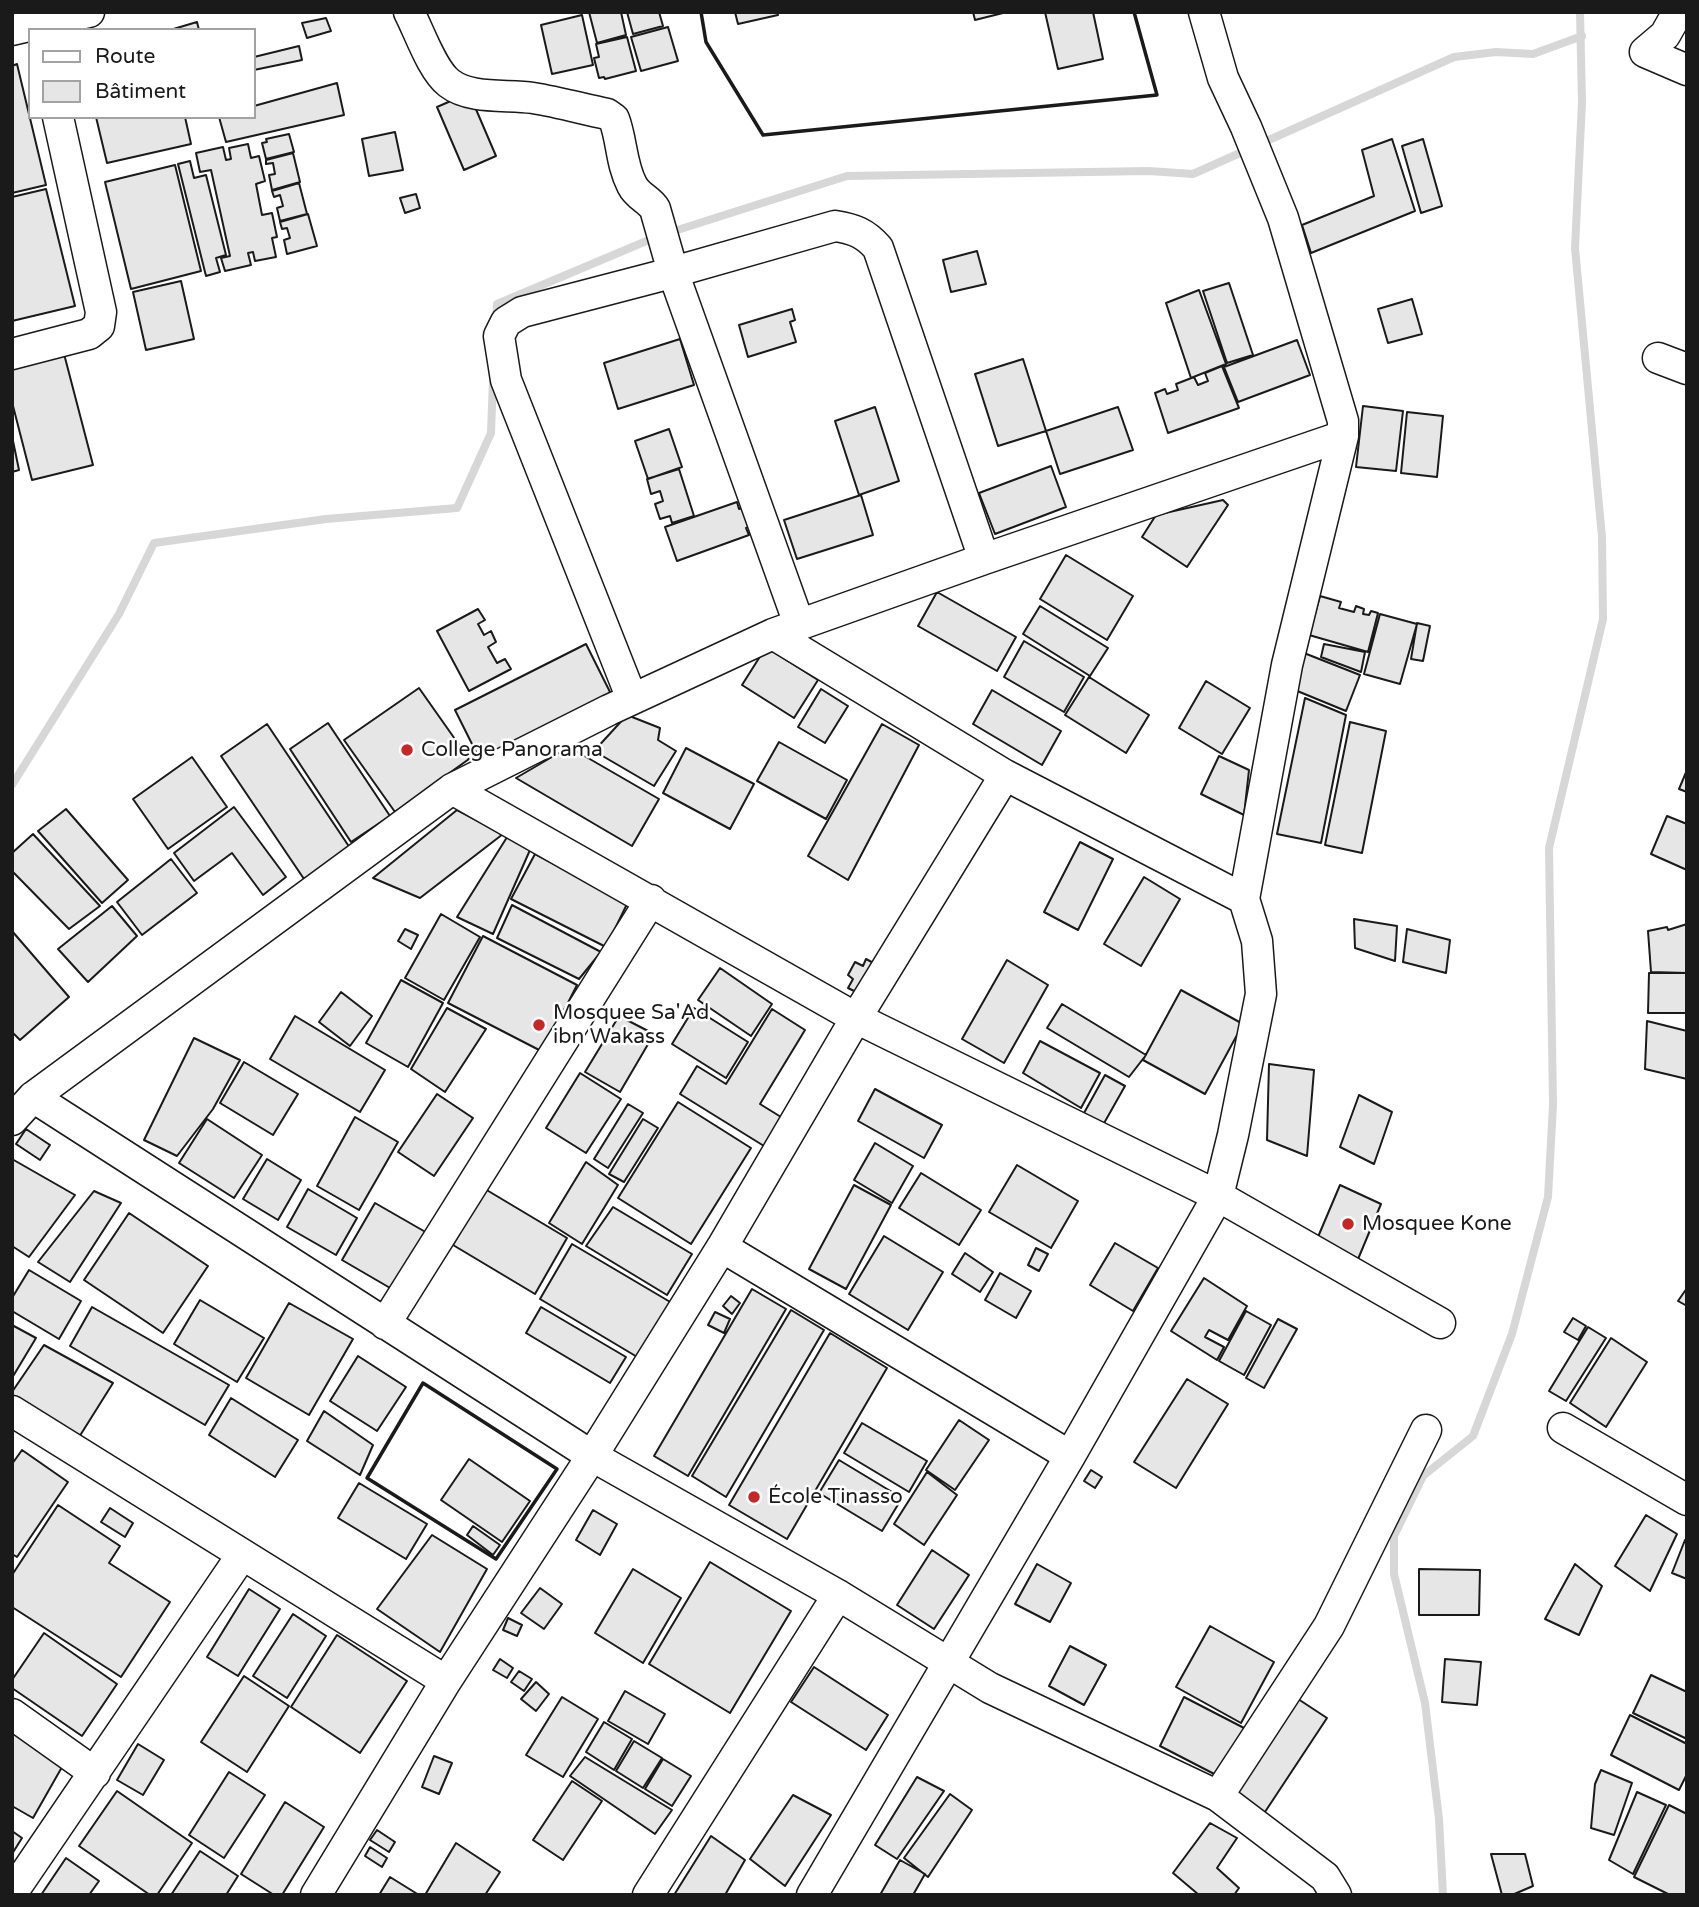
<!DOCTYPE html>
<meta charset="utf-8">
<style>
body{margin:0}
#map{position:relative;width:1699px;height:1907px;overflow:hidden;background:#fff;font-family:"Varela Round",sans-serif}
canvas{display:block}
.frame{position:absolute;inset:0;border:14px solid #1a1a1a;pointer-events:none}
.legend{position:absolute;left:28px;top:28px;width:228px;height:91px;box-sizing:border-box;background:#fff;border:2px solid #a3a3a3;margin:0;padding:9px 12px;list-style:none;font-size:21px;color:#1a1a1a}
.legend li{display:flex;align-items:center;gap:14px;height:35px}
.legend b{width:35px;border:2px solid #a3a3a3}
</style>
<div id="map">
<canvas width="1699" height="1907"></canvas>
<div class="frame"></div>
<ul class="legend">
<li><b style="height:9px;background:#fff"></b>Route</li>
<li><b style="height:19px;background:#e6e6e6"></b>Bâtiment</li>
</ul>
</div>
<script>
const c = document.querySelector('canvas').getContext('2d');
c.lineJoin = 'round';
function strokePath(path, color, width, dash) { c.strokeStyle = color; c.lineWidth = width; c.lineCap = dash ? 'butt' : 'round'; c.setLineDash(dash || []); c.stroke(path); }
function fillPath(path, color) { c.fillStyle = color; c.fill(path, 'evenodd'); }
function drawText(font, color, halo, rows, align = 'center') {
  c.font = font + ' "Varela Round",sans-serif'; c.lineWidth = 5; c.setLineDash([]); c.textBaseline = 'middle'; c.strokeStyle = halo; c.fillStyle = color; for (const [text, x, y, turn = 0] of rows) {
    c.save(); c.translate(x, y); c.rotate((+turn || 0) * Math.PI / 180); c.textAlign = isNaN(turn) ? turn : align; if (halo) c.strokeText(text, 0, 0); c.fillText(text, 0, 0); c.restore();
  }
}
strokePath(new Path2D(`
 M668 233 847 176 1149 171 1193 174 1454 57 1496 52 1533 54 1582 36
 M496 321 497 304 656 237
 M12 785 119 614 154 543 326 519 457 508 491 433 493 379
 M1443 1895 1439 1819 1425 1703 1394 1574V1536L1423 1476 1473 1436 1512 1334 1548 1197 1553 1105 1549 848 1603 619 1602 537 1575 248 1582 102 1580 12`), '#d7d7d7', 8);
const building = new Path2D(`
 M589 12H621L626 35 597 43Z
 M627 12H659L663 26 633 34Z
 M735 12H777L778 15 738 24Z
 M973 12H1007L975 20Z
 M1045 12H1093L1103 59 1058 69Z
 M582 15 593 65 552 74 541 25Z
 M326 18 331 31 307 38 302 23Z
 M197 22 199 30H170Z
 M668 27 678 61 641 71 631 37Z
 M627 37 636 71 605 79 604 77 599 78 594 58 599 57 596 44Z
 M299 46 302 60 254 70V57Z
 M17 64 46 185 12 193V66Z
 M337 83 344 115 226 142 219 117H254V106Z
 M469 93 496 156 464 170 437 107Z
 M96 117H185L191 144 107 163Z
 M395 132 403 170 369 176 362 139Z
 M289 134 294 152 266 159 262 143 267 142 266 139Z
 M1392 139 1415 211 1311 253 1302 225 1374 196 1362 150Z
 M1423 139 1442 206 1421 213 1402 146Z
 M248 144 251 158 259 156 265 181 256 184 262 215 272 213 277 237 272 238 276 257 255 261 253 252 248 253 251 265 225 271 221 258 230 256 211 170 200 172 196 153 223 147 226 160 231 159 229 148Z
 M293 153 300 182 272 190 269 175 275 174 273 163 266 164V160Z
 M190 161 194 178 206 175 226 255 216 258 220 272 206 276 178 164Z
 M175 165 201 271 131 289 105 182Z
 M299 183 307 214 280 221 277 208 283 206 280 195 274 197 272 191Z
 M46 189 75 306 12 321V197Z
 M416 194 420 208 405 213 400 198Z
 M308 214 317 246 287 254 284 240 290 238 287 228 282 229 280 222Z
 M977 251 986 284 951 292 943 260Z
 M181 281 194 339 146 350 133 292Z
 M1229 283 1253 355 1227 363 1203 291Z
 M1199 290 1226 364 1191 378 1166 303Z
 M1412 299 1422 334 1388 343 1378 309Z
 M792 309 795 320 790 322 796 342 748 357 739 325Z
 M680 339 694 385 618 409 604 363Z
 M1297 340 1310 375 1238 402 1224 367Z
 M63 350 93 465 32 480 12 402V363Z
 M1023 359 1046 431 998 446 975 374Z
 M1222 366 1239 408 1168 433 1155 393 1165 389 1167 394 1178 390 1176 384 1194 377 1198 385 1208 381 1205 373Z
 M1363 406 1403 411 1396 471 1356 467Z
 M875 407 899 481 859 495 835 421Z
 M1118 407 1133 450 1060 474 1046 431Z
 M1407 412 1443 416 1437 477 1401 473Z
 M669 429 682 467 648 479 635 441Z
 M12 436 19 470 12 472Z
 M1051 466 1066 507 995 534 979 493Z
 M679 469 694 516 672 523 670 516 660 519 655 504 663 501 660 491 651 494 647 479Z
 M861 495 873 535 797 559 784 520Z
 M1223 500 1228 505 1187 567 1142 537 1156 515Z
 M737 502 739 509 747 506 754 525 746 528 749 535 677 561 665 527Z
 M1066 555 1133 596 1107 640 1040 599Z
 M937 592 1016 637 997 671 918 626Z
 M1320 596 1341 602 1339 608 1354 612 1356 606 1364 609 1363 614 1369 615 1371 611 1378 613 1368 652 1309 635Z
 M1040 606 1108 648 1090 676 1023 634Z
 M478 609 485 620 478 624 484 635 491 631 496 642 488 647 497 663 505 659 511 669 469 691 437 631Z
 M1380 614 1417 624 1400 684 1364 674Z
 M1417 623 1430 626 1423 661 1411 659Z
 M1024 641 1084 677 1064 712 1004 677Z
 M586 644 611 694 480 760 455 710Z
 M1324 644 1365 652 1361 672 1321 657Z
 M766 647 818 680 794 718 742 685Z
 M1304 653 1360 675 1346 711 1290 688Z
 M1089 677 1149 715 1126 753 1065 715Z
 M1206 681 1250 708 1222 754 1179 728Z
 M419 688 469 759 395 812 344 740Z
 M821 689 848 706 825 743 798 727Z
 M992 690 1061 731 1042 765 973 724Z
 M1305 698 1346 715 1321 843 1277 834Z
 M627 715 660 728 658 740 676 751 654 786 594 751Z
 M1350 722 1386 731 1362 853 1325 845Z
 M328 723 390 816 351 842 290 749Z
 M267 724 350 848 304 879 221 756Z
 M882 724 919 745 848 880 808 856Z
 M779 742 847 780 826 819 757 781Z
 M569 747 659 799 632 846 516 778Z
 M686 748 754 784 730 829 663 793Z
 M1219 756 1249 770 1244 815 1201 794Z
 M192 757 227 807 168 849 133 799Z
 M1687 770V792L1679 789Z
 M234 807 286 877 263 895 232 853 194 881 174 853Z
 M66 809 128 880 102 903 38 831Z
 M457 810 503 834 420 898 373 878Z
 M1667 816 1687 824V870L1651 854Z
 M33 834 100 906 69 929 12 871V853Z
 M509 834 530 850 493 934 457 917Z
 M1080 842 1113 859 1078 930 1044 912Z
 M535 854 628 902 606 947 511 899Z
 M171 859 197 893 142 935 117 902Z
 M1144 877 1180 899 1141 966 1104 944Z
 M512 905 601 952 579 979 497 938Z
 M112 906 137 936 88 982 58 949Z
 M441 914 480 937 444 1000 405 978Z
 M1354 919 1397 926 1395 961 1355 948Z
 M1687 924V973L1651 972 1648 931 1667 927 1668 930Z
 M405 929 418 935 411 949 398 941Z
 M1407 929 1450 940 1446 973 1403 962Z
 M12 931 69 997 20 1040 12 1032Z
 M483 936 577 985 543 1052 448 1003Z
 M866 959 879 966 862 995 848 988 853 979 848 975 855 962 863 966Z
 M1007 960 1048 985 1004 1063 962 1039Z
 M720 968 772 1004 751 1036 698 1000Z
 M1649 973H1687V1013H1648Z
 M401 980 443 1003 408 1067 366 1043Z
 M1181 990 1243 1024 1205 1094 1143 1060Z
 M341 992 372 1016 350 1046 319 1022Z
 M1062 1004 1146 1055 1129 1077 1047 1028Z
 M447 1008 486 1029 445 1092 411 1069Z
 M694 1008 748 1042 726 1078 672 1044Z
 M772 1009 805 1030 760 1104 781 1117 764 1146 680 1094 697 1066 726 1084Z
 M295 1016 385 1070 360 1112 270 1059Z
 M619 1016 654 1034 620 1092 585 1072Z
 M1647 1021 1687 1031V1079L1645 1069Z
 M194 1038 240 1060 213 1109 177 1156 144 1140Z
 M1040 1041 1100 1073 1081 1108 1023 1073Z
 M244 1062 298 1094 273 1135 220 1103Z
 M1269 1064 1314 1070 1307 1156 1267 1140Z
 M580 1073 621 1099 586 1153 546 1128Z
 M1105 1075 1125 1086 1103 1125 1084 1113Z
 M875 1089 942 1125 924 1158 858 1121Z
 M437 1094 473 1118 434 1176 398 1152Z
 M1359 1095 1392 1112 1374 1164 1340 1147Z
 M678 1102 751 1148 691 1244 618 1198Z
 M628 1104 643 1113 608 1168 594 1159Z
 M355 1117 398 1142 359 1210 317 1186Z
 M207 1119 262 1155 234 1198 179 1163Z
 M643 1119 658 1128 624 1182 609 1174Z
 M26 1129 50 1145 40 1160 16 1144Z
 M875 1143 913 1166 892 1203 854 1180Z
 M12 1159 75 1195 29 1257 12 1246Z
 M267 1159 301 1180 278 1220 243 1199Z
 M586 1162 618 1185 582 1244 549 1223Z
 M1017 1165 1078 1201 1051 1248 989 1212Z
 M921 1173 981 1210 959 1245 899 1208Z
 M854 1185 891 1205 846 1289 809 1269Z
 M1340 1185 1381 1204 1356 1264 1315 1244Z
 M308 1189 357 1218 336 1255 287 1227Z
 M485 1189 567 1238 535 1294 453 1245Z
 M94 1191 121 1203 70 1282 38 1262Z
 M375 1203 429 1234 397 1292 342 1260Z
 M613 1207 692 1254 667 1295 586 1246Z
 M129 1213 208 1266 163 1333 84 1280Z
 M884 1236 943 1272 908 1330 849 1294Z
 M1115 1243 1158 1268 1133 1311 1090 1285Z
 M572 1244 677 1306 644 1361 540 1299Z
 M1036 1248 1048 1254 1039 1271 1028 1265Z
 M965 1253 993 1272 980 1292 952 1274Z
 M29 1270 81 1301 59 1339 12 1311V1298Z
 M1000 1273 1031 1291 1016 1318 985 1300Z
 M1204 1278 1247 1306 1228 1340 1209 1330 1205 1337 1224 1347 1217 1360 1171 1331Z
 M1687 1288V1306L1678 1301Z
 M752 1289 786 1309 688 1476 654 1456Z
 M731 1296 740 1303 732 1314 723 1306Z
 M200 1300 264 1338 237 1382 174 1344Z
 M289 1303 353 1339 309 1415 246 1378Z
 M92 1307 229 1385 205 1425 70 1346Z
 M541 1307 626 1357 610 1383 526 1333Z
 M791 1310 824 1330 726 1497 692 1476Z
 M1246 1311 1271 1325 1244 1375 1219 1361Z
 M715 1312 730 1319 724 1333 708 1325Z
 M1573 1318 1586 1326 1578 1340 1564 1332Z
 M1278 1319 1297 1329 1264 1388 1246 1378Z
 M12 1325 36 1338 12 1378Z
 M1588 1327 1606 1338 1566 1401 1549 1391Z
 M830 1333 887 1368 787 1539 729 1505Z
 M1611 1338 1647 1362 1606 1427 1570 1403Z
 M44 1345 113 1383 76 1442 12 1397V1392Z
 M358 1356 406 1387 377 1431 330 1401Z
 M1187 1379 1228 1404 1176 1488 1134 1462Z
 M231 1398 298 1440 275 1477 209 1435Z
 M324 1411 373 1445 360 1475 307 1441Z
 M959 1420 989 1440 955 1490 926 1470Z
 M862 1423 927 1461 909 1492 844 1453Z
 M22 1450 68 1482 17 1557 12 1554V1464Z
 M469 1459 530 1501 502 1542 441 1500Z
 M839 1460 902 1498 882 1531 819 1493Z
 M1091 1470 1102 1477 1095 1488 1084 1481Z
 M927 1472 957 1495 924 1545 894 1524Z
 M359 1483 427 1524 406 1559 338 1518Z
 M58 1505 120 1546 109 1563 170 1602 121 1677 12 1607V1575Z
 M110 1508 133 1523 125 1537 101 1522Z
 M593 1510 617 1524 600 1555 576 1540Z
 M1646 1515 1677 1534 1650 1591 1615 1566Z
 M473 1526 500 1545 493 1555 467 1535Z
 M432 1535 487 1569 440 1652 377 1609Z
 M1685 1540 1687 1541V1579L1672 1573Z
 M932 1550 969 1575 934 1629 897 1605Z
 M710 1562 791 1611 730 1713 649 1664Z
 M1037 1564 1071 1583 1050 1622 1015 1604Z
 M1575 1564 1602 1586 1579 1635 1545 1619Z
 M633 1569 681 1598 643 1663 595 1633Z
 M1419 1569 1480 1570 1479 1615H1419Z
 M540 1588 562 1604 544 1629 521 1613Z
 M249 1589 280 1609 238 1676 207 1657Z
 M293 1614 326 1636 287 1698 253 1676Z
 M508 1618 522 1625 517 1636 503 1630Z
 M1210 1626 1274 1662 1241 1723 1176 1687Z
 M44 1633 117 1684 82 1736 12 1688V1680Z
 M337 1635 407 1681 360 1753 291 1707Z
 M1070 1646 1106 1665 1084 1705 1049 1686Z
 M500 1659 513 1668 507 1678 493 1670Z
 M1445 1659 1481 1662 1477 1705 1442 1702Z
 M814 1667 888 1715 866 1750 791 1702Z
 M519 1671 532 1679 524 1691 511 1682Z
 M1651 1675 1687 1692V1739L1633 1713Z
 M244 1676 289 1706 247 1772 201 1742Z
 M536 1682 549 1694 536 1711 521 1699Z
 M625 1691 665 1714 648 1744 608 1721Z
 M1292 1695 1327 1718 1261 1818 1226 1795Z
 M562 1697 598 1719 563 1777 526 1755Z
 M1184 1697 1246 1729 1222 1778 1160 1746Z
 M1630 1715 1687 1744V1774L1679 1790 1611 1755Z
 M604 1722 632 1739 614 1770 586 1752Z
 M12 1730 66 1760 33 1818 12 1806Z
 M634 1741 662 1758 643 1788 616 1771Z
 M138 1744 164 1760 143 1795 117 1780Z
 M434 1756 452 1763 439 1794 422 1787Z
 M585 1757 672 1810 655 1834 570 1776Z
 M663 1759 691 1776 672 1806 645 1789Z
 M1601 1770 1632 1783 1614 1835 1591 1828 1595 1784Z
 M229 1772 265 1795 224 1858 189 1835Z
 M917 1777 944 1791 897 1859 875 1845Z
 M572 1781 602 1801 563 1860 533 1840Z
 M117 1791 192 1843 157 1895H150L79 1846Z
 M1637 1792 1666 1805 1633 1874 1609 1860Z
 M950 1794 972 1810 928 1877 904 1858Z
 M793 1795 831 1815 785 1886 750 1859Z
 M285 1802 324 1827 282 1895H274L241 1874Z
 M1669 1805 1687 1814V1895H1670L1634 1877Z
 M1210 1823 1237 1838 1217 1868 1239 1888 1234 1895H1199L1173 1873Z
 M377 1830 395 1842 389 1852 370 1840Z
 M12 1831 22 1838 12 1854Z
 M711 1836 745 1860 725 1895H674Z
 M456 1843 500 1872 485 1895H425Z
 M370 1847 387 1858 382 1867 365 1856Z
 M200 1851 238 1876 226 1895H171Z
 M1491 1854H1525L1533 1886 1512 1895H1502Z
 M66 1858 99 1881 89 1895H41Z
 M900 1860 925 1874 913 1895H880Z
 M390 1877 419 1895H379Z`);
fillPath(building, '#e6e6e6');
strokePath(building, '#1a1a1a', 2);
const minor = new Path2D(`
 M409 12C419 31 432 70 449 83 471 100 507 94 533 98 558 102 583 109 607 114L614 119C622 140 621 164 632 185 638 197 649 199 655 209L673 272 799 624
 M1678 12 1665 35 1645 52 1687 70
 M12 30 89 12
 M12 354 89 334 99 326 101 312 58 117
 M1658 358 1687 369
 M632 699 506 380 499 336 506 322 522 312 656 277 835 226C854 229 865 233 878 248L984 559
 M1005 775 1244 899 1287 665 1343 436V421L1283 218 1246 127 1223 78 1204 12
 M452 789 856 1018 1218 1196 1440 1323
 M33 1097 592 1456 838 1595 990 1688 1218 1796 1325 1877 1336 1895
 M12 1120 33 1097 452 789 609 710 773 634 984 559 1343 436
 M722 1247 1070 1456
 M385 1324 651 900
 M12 1411 446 1681
 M1563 1428 1687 1500
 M12 1714 95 1773
 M1218 1796 1329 1626 1426 1430
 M12 1893 242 1555
 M316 1895 446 1681 592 1456 722 1247 856 1018 1005 775 773 634
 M648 1895 838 1595
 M812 1895 1070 1456 1218 1196 1233 1135 1261 994 1257 941 1244 899`);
strokePath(minor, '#1a1a1a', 33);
strokePath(minor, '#fff', 30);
strokePath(new Path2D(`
 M701 12 706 42 763 135 1157 95 1134 12
 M423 1383 557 1469 496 1559 367 1478Z`), '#1a1a1a', 3.5);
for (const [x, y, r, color] of [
 [407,750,7,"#c62828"],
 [539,1025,7,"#c62828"],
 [1348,1224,7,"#c62828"],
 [754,1497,7,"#c62828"]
]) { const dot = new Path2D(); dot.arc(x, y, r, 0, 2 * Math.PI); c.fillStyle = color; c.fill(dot); strokePath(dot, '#fff', 2.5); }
drawText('21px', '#1a1a1a', '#fff', [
 ["College Panorama",421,750],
 ["Mosquee Sa'Ad",553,1013],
 ["ibn Wakass",553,1037],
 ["Mosquee Kone",1362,1224],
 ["École Tinasso",768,1497]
], 'left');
</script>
